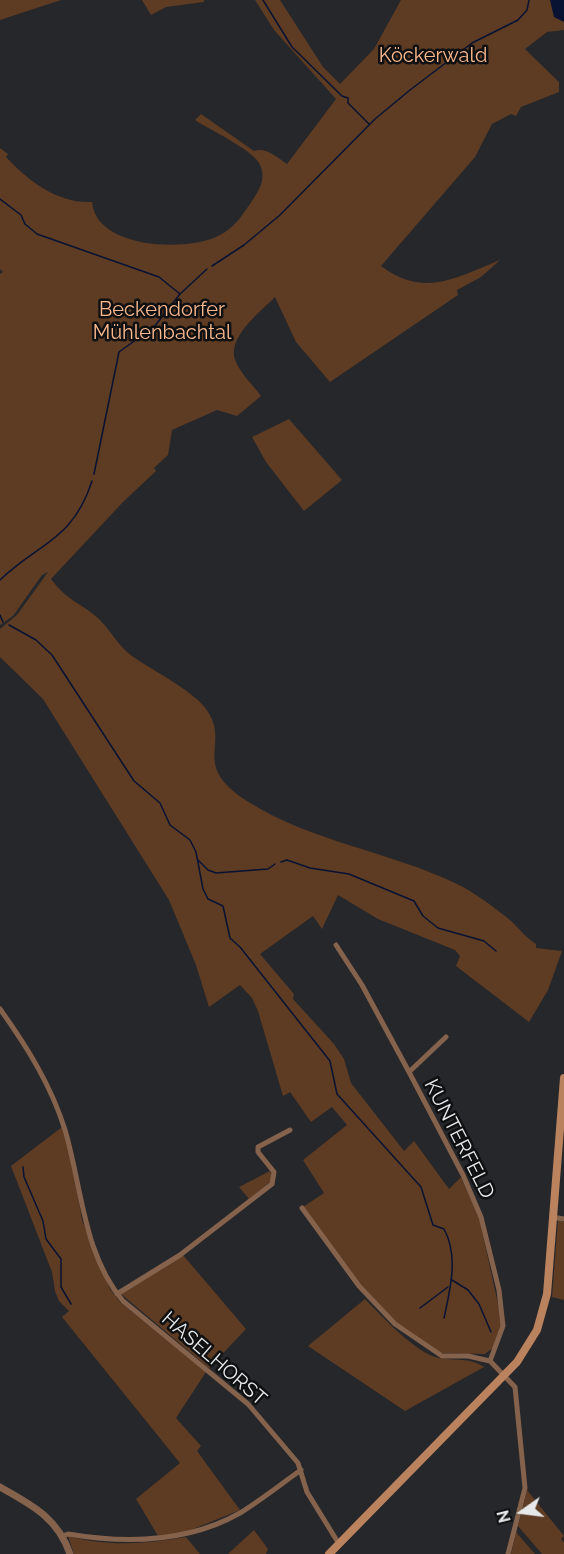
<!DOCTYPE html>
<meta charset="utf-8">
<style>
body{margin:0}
#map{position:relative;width:564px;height:1554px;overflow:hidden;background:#26272a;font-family:Raleway,sans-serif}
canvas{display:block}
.north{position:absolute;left:492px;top:1482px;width:60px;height:60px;-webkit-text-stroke:4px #0f1011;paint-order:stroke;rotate:256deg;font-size:16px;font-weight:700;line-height:24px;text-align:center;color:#e7e8e9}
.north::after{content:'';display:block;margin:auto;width:21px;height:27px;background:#e7e8e9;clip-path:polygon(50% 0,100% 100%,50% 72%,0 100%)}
</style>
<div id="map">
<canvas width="564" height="1554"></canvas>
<div class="north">N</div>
</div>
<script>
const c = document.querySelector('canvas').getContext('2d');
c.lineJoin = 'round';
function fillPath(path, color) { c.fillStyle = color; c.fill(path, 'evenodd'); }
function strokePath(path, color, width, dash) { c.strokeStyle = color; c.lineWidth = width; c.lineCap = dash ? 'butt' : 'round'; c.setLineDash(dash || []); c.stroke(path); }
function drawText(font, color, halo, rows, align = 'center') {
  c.font = font + ' Raleway,sans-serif'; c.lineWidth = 5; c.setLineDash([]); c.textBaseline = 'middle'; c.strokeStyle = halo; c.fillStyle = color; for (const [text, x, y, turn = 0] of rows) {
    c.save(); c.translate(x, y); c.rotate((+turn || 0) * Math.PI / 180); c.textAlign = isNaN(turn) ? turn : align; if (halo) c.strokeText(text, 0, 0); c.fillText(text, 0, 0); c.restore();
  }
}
fillPath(new Path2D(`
 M0 0H61L0 20Z
 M142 0H204V2L166 7 151 15Z
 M255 0H280L323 67 340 84 374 49 401 0H564V30L547 32 525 49 559 82V92L521 107 516 116 511 114 492 124 475 157 381 266C423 298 456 278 500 260L481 277 457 290 458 295 330 382 296 342 275 297C260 312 225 339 236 362 241 374 253 385 261 396L237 416 217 410 172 430 168 455 154 468 156 471 123 502 51 579C68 602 82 603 99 619 111 631 119 647 132 656 153 671 191 689 206 709 232 744 189 764 247 801 311 842 389 851 457 884 475 893 494 907 510 920 519 928 525 937 536 944V948L562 951 548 990 529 1022 456 966 460 956 455 950 378 919 338 895 322 929 313 916 260 954 294 994 293 999 334 1044 344 1059 351 1083 404 1151 414 1141 449 1189 461 1177 479 1217 498 1304 501 1326 493 1348 485 1354 441 1353 402 1328 360 1286 303 1207 324 1193 303 1160 347 1125 332 1107 311 1122 290 1092 283 1096 258 1011 252 998 240 985 209 1007 196 965 169 900 43 699 0 657V629L17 615 48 572 42 575 13 616 0 625V274L3 272 0 269V148L8 154 6 157C28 181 59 204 92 202 96 249 186 252 218 236 234 229 242 215 252 201 260 189 267 177 259 163 251 149 210 130 195 120L201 114 254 151C265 147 277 157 287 164L336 99 274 30Z
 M289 419 342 480 304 511 266 462 252 437Z
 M62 1127 74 1173 82 1220 110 1289 121 1303 206 1372 176 1418 201 1446 197 1451 240 1510 186 1532 158 1536 136 1499 180 1463 62 1317 69 1311 59 1301 55 1291 52 1272 11 1166Z
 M270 1171 272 1176 270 1182 249 1199 239 1187Z
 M558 1220 564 1222V1300L552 1297Z
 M183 1255 246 1329 209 1368 121 1294Z
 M365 1299C382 1316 415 1353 439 1358 456 1361 468 1357 484 1367L405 1411 308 1346Z
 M527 1490 564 1536 561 1539 564 1543V1554H542L518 1526Z
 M254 1530 268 1549 266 1554H228Z
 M516 1532 535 1554H511Z
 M68 1536C107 1547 147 1544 186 1537L200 1554H74Z`), '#5e3b23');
fillPath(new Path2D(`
 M550 0H564V22L554 17Z`), '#081333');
strokePath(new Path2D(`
 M263 0 292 47 342 96 348 98V103L369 124
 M0 199 21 215 25 224 37 234 159 277 180 294
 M212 266 244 245 280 215 375 119 410 90 472 43 518 20 527 10 529 0
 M94 474 119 352 154 327 180 294 207 269
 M0 580C40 542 73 540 92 481
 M0 615 3 622
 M9 625 36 640 52 655 134 781 160 803 170 825 190 840 196 852 203 889 208 899 223 906 230 938 240 947 330 1061 337 1094 421 1187 433 1225 444 1229C459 1256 450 1290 444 1318
 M198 860 208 870 216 873 268 869 275 864
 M281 862 287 860 310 868 349 874 414 901 423 916 438 928 484 941 496 951
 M23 1167 24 1177 43 1221 46 1239 61 1259V1287L71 1304
 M452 1280 468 1290 479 1304 491 1332
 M420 1308 448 1287`), '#081333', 1.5);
strokePath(new Path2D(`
 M336 945 362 985 409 1072 463 1175 481 1217 499 1290 503 1326 490 1361
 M0 1009C27 1047 51 1085 65 1130 82 1187 83 1254 123 1301L248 1404 298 1463 307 1492 339 1544
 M409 1072 446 1037
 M302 1208 359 1286 395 1324 442 1356H468L490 1361 515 1387 525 1488 508 1554
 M552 1217 564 1219
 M117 1294 180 1255 272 1184 274 1172 258 1152V1147L290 1130
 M63 1536 68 1534C127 1544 187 1543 240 1513 261 1500 281 1484 301 1470`), '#85624b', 5);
strokePath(new Path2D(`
 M0 1487C32 1505 58 1518 70 1554`), '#85624b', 7);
strokePath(new Path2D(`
 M329 1554 517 1362 537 1330 547 1294 564 1078`), '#bb825e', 8);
drawText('20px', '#fbb88d', '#0f1011', [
 ["Köckerwald",433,56],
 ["Beckendorfer",162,310],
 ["Mühlenbachtal",162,333]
]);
drawText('20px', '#e7e8e9', '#0f1011', [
 ["KUNTERFELD",459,1139,63],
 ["HASELHORST",214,1359,41]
]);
</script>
